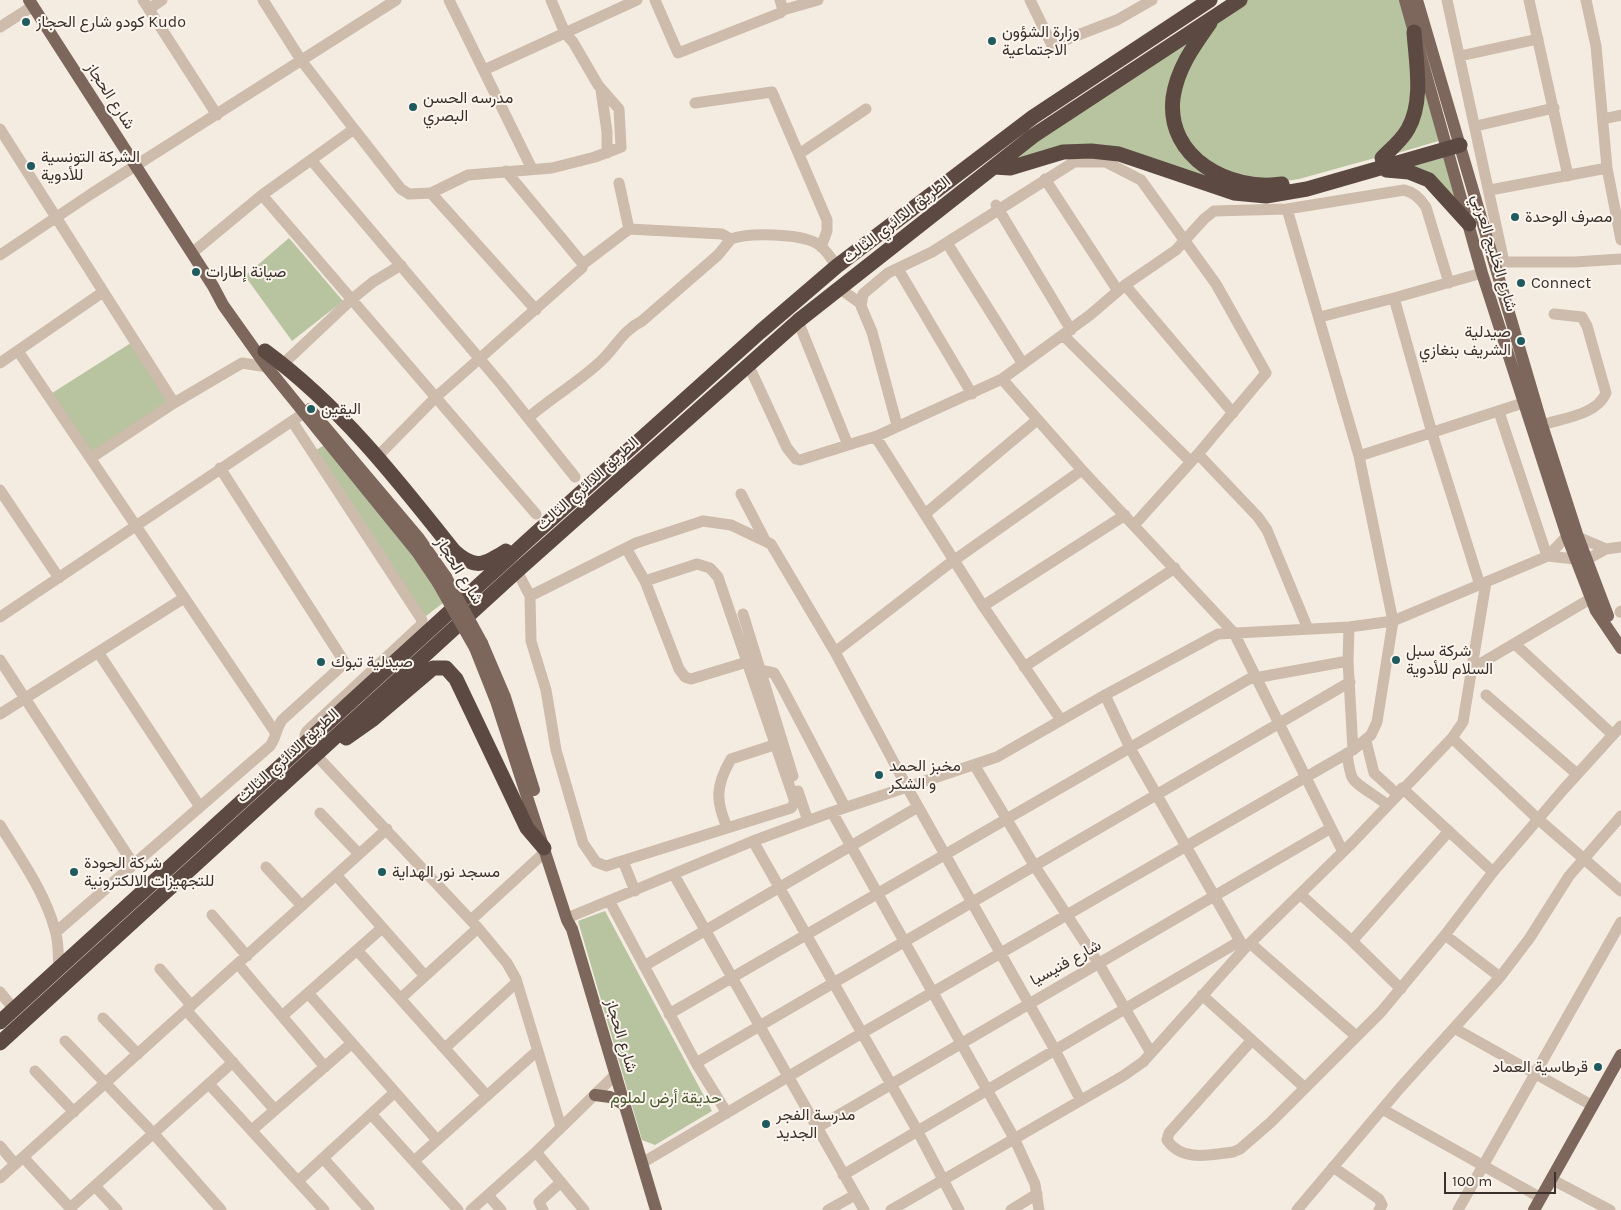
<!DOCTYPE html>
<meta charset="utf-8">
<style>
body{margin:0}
#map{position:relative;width:1621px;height:1210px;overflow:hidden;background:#f4ebe1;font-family:Karla,sans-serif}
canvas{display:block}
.scale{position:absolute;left:1444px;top:1172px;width:112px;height:22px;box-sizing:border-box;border:2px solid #3b302b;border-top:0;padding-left:6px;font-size:15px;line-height:18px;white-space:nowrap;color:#3b302b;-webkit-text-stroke:4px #fbf5ee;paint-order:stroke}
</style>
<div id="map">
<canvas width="1621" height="1210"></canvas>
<div class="scale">100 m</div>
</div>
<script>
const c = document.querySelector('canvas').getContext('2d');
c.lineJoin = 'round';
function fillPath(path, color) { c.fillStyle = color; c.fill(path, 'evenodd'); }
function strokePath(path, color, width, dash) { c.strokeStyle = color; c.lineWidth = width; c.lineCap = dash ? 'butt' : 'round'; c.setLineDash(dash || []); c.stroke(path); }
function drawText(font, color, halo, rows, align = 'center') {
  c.font = font + ' Karla,Vazirmatn,sans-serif'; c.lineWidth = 4; c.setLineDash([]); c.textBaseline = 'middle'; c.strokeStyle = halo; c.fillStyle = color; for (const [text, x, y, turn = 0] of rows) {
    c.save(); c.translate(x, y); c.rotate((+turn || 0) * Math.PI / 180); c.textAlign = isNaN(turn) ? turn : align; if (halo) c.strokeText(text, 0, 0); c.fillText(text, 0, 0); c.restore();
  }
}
fillPath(new Path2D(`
 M1246 0H1404L1414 32V108L1382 156 1299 179 1266 184 1227 177 1184 139 1176 97 1181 76 1216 19Z
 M1211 20 1170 111 1218 187 1098 150 998 166Z
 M1415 36 1442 140 1384 157 1409 129Z
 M1445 149 1467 221 1438 186 1383 168Z
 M289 238 343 301 292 341 245 276Z
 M134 341 174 403 91 458 49 395Z
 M327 444 447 600 422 619 312 452Z
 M605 911 712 1111 655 1145 642 1140 578 921Z`), '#b8c4a0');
strokePath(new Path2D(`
 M143 0 217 115
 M449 0 532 169
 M655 0 678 53 780 13 783 10 780 0
 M1030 0 1052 45 1117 20 1152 0
 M1447 0 1504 262
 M1529 0 1568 176
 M1586 0 1596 46 1607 168 1621 240
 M149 9 162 0
 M783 10 818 0
 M0 27 33 6
 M1460 56 1538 39
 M484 70 637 0
 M601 90 607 132V153
 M695 103 772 92 827 220V231L821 247
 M1603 119 1621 115
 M1476 126 1554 108
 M0 129 174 403
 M354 129 401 189 409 194 431 193 536 310
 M799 154 866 109
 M312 161 501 384 575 477
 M506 171 583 264
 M1045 179 1118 291
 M619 183 629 229
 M1490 190 1607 168
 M431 193 468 175 552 168 595 157 621 147 619 109 598 85 573 42 565 33 551 0
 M262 195 536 514
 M996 205 1071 330
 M947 243 1023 364
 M192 253 262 195 354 129 301 60 263 0
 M0 255 91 194 396 0
 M1498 262H1575L1621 259
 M898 269 972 394
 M1125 285 1233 413
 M839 288 860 303
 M1394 298 1482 273
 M1320 317 1394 298 1432 433 1480 585
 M798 321 848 445
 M1063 335 1191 462
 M18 351 275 732
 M0 363 103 292
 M283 364 352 299 373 282 401 265
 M748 364 787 448 796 459 800 460 877 436
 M1002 379 1082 470 1234 633 1343 852
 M1499 412 1547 556
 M528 418C551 398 580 381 601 361 617 346 622 331 642 321L718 255 731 239C748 232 800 234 816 243 825 247 831 259 837 266
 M292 421 422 620 421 625 307 731 305 735 308 743
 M897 425 872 332 861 306 863 294 888 273 932 252 1074 162H1106L1141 180 1216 284 1266 373 1198 454 1135 524
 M1542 425C1563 418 1597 415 1606 393L1587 326 1582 317 1554 314
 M1198 454 1258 517 1267 530 1308 629
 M378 456 436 397 582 268 583 264 629 229 722 234 731 239
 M1359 456 1523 403
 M91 458 174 403 242 363 267 367
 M0 490 59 578
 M741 494 765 540
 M925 514 1037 420
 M1578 537 1606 549
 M626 548 645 581 679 669 685 677 691 679 747 662
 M1548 556 1575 559
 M1586 560 1606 549 1621 547
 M517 571 530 596 531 641 546 690 556 750 583 843 596 862 606 866 791 808 795 802 718 577 710 568 697 564 645 581
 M530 596 636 543 703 521 731 525 771 544 835 652 907 787 1055 1050 1080 1099
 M983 606 1125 515
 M1620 612 1621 611
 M743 614 793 776
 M0 617 304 413
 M1349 627 1348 661 1353 750
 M1515 644 1613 735
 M98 652 200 807
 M835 652 946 566 1082 470
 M0 660 134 865
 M1024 667 1175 568
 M1473 668 1590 599
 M760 670 774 673 782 687 845 807
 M1105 695 1130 748 1244 948
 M1486 695 1577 774
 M0 714 184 598
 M1061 720 983 606 877 439V436L1002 379 1090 315 1125 285 1176 250 1204 219 1214 211 1287 209 1404 190C1414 192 1420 198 1426 207L1449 283
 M1452 738 1538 819 1621 891
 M1366 741 1374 773 1397 794
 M1347 753C1348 761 1349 770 1352 777 1355 785 1379 797 1387 805
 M316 755 478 928 507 963 516 979 561 1127
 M975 766 1034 865 1099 964 1151 1053
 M1402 788 1493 872
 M798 791 808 821
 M832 812 1014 1138 1035 1184 1039 1210
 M320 813 359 854
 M0 825C20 858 45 892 55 930 59 942 58 956 59 969
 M727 827C715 800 716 785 731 759L774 745
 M753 841 917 1130 959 1210
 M623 861 635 891
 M266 867 302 906
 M336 875 425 976
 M674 875 864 1210
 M1300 894 1352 941 1401 989
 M610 902 696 1063 727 1113
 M212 915 247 956
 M572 916 753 841 832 812 997 757 1105 695 1218 634 1349 627 1393 621 1359 456 1287 209
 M471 920 545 852
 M56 932 270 746C276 738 276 729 282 720L345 663 220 468
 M1445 935 1500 977
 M1352 941 1449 831
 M1250 943 1356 1036
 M357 950 487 1096
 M238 964 325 1067
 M644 966 918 807
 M160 969 191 1005
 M0 992 14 1009
 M308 993 437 1140
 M1202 995 1304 1087
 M401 998 478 928
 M186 1010 275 1110
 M669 1014 1249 679 1348 661
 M282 1016 382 928
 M103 1018 138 1054
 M1454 1028 1593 1106
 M1252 1040 1169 1133 1167 1140C1182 1162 1210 1155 1233 1152L1240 1149 1270 1123 1381 1012 1445 935 1493 872 1563 790 1621 726
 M65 1041 154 1134 221 1210
 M445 1048 517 982
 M696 1063 1350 682
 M35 1071 74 1112
 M209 1084 324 1210
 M1382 1109 1541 1198
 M371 1114 458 1210
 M818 1127 1331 828
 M252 1130 352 1043
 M0 1146 15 1164
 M536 1152 584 1210
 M23 1157 72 1210
 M323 1158 369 1210
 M414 1161 537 1051
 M642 1163 862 1033 1353 750 1371 735 1377 722 1393 621 1548 556 1567 536
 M1333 1167 1379 1199 1382 1205 1379 1210
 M843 1175 1240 941
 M0 1178 387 829
 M1551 1179 1610 1210
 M298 1181 395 1092
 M95 1186 117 1210
 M488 1195 501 1210
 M70 1208 233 1062
 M471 1210 536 1152 616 1074
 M543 1210 539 1202 561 1182
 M828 1210 855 1195
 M891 1210 1123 1076 1143 1062 1245 948 1354 841 1452 738 1463 722 1486 582
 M1011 1210 1037 1194
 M1297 1210 1400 1088 1500 977 1529 939 1569 876 1621 816
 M1458 1210 1621 922`), '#cdbbac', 11);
strokePath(new Path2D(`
 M29 0 213 286 223 305 267 367 417 552 438 583
 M1405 0 1482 273 1567 536 1596 611 1621 648
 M1417 0 1542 425 1578 537 1608 616
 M310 409 418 537 446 577
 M482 643 505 697 534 790
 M475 648 496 701 567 920 572 929 656 1210
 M595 1095 610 1097 625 1105
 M1534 1210 1621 1055`), '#7d675c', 12);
strokePath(new Path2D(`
 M1210 23C1193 47 1177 69 1173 98 1166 158 1230 192 1282 184
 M1382 158C1391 149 1402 140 1408 129 1424 101 1416 62 1414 32
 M994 167 1010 168 1063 152 1091 151 1119 154 1234 193 1266 196 1307 189 1460 145
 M1386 170 1409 172 1429 180 1469 224
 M265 351C340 406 397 479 454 551 475 570 484 565 506 551
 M346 738 373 719 433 668H446L456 679 527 828 544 848
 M0 1022 536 533 760 332 837 266 1033 117 1210 0
 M0 1043 517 571 798 321 1033 136 1240 0`), '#5c4a42', 15);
strokePath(new Path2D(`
 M446 577 482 643
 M438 583 475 648`), '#7d675c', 12);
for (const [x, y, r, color] of [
 [26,22,5,"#1f5a5e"],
 [992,41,5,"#1f5a5e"],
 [413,107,5,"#1f5a5e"],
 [31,166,5,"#1f5a5e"],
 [1515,217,5,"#1f5a5e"],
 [196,272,5,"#1f5a5e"],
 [1521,283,5,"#1f5a5e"],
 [1521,341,5,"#1f5a5e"],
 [311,409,5,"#1f5a5e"],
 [1396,660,5,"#1f5a5e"],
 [321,662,5,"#1f5a5e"],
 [879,775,5,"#1f5a5e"],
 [74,872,5,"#1f5a5e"],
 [382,872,5,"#1f5a5e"],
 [1598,1067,5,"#1f5a5e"],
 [766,1124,5,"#1f5a5e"]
]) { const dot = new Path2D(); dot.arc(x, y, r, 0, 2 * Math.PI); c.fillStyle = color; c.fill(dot); strokePath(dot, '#fbf5ee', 2); }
drawText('16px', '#3b302b', '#fbf5ee', [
 ["كودو شارع الحجاز Kudo",36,22],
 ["وزارة الشؤون",1002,32],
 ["الاجتماعية",1002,50],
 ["مدرسه الحسن",423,98],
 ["البصري",423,116],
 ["الشركة التونسية",41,157],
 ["للأدوية",41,175],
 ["مصرف الوحدة",1525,217],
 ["صيانة إطارات",206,272],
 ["Connect",1531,283],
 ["صيدلية",1511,332,"right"],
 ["الشريف بنغازي",1511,350,"right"],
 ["اليقين",321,409],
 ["شركة سبل",1406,651],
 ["السلام للأدوية",1406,669],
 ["صيدلية تبوك",331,662],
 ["مخبز الحمد",889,766],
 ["و الشكر",889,784],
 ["شركة الجودة",84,863],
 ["للتجهيزات الالكترونية",84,881],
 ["مسجد نور الهداية",392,872],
 ["قرطاسية العماد",1588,1067,"right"],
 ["مدرسة الفجر",776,1115],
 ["الجديد",776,1133]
], 'left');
drawText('16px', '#3b302b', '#fbf5ee', [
 ["شارع الحجاز",110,96,57],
 ["الطريق الدائري الثالث",897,220,-38],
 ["شارع الخليج العربي",1494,253,73],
 ["الطريق الدائري الثالث",588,484,-42],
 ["شارع الحجاز",459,571,58],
 ["الطريق الدائري الثالث",288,756,-42],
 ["شارع فنيسيا",1066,963,-29],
 ["شارع الحجاز",621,1036,73]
]);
drawText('16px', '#4a5a2e', '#fbf5ee', [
 ["حديقة أرض لملوم",666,1098]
]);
</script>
